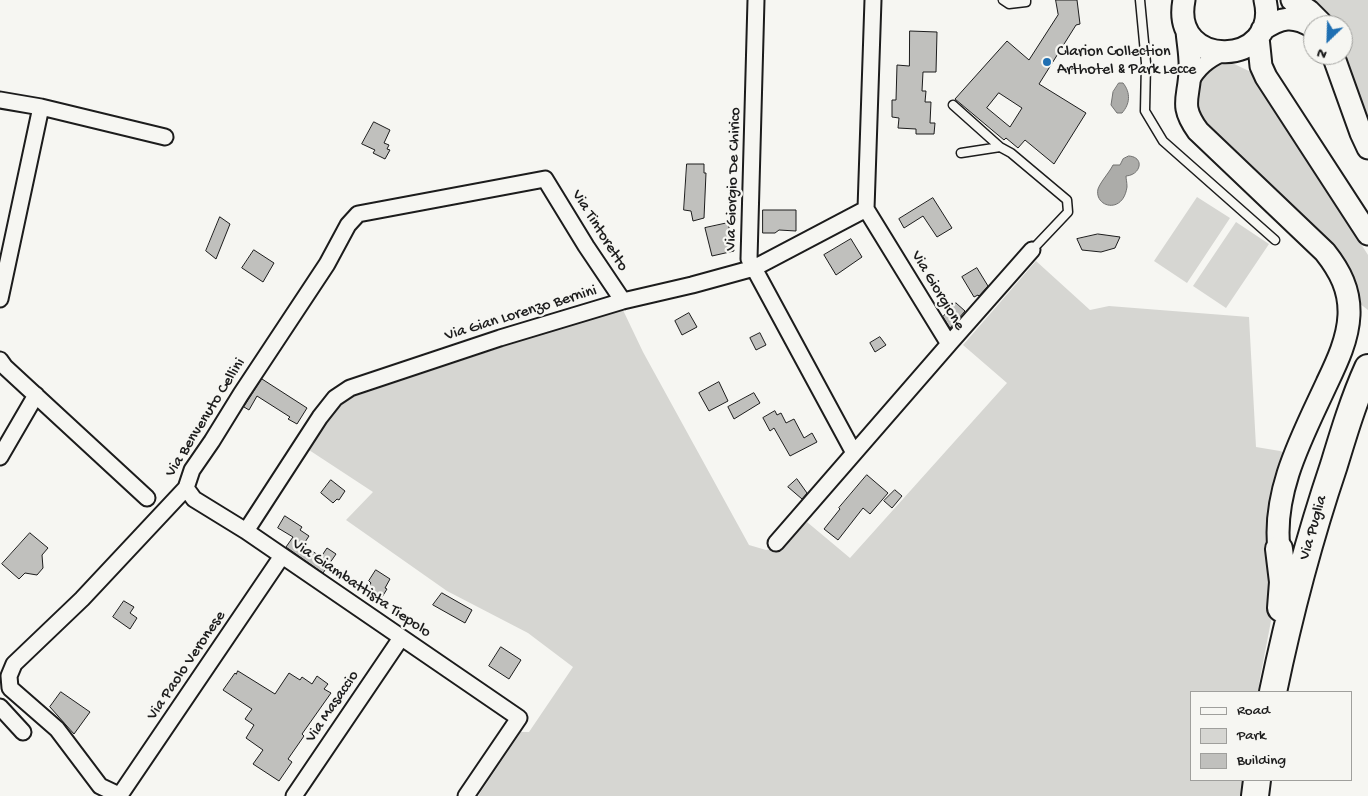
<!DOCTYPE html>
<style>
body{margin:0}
#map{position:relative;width:1368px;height:796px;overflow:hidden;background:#f6f6f2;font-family:"Gochi Hand",sans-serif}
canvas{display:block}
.legend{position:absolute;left:1190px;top:691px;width:162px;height:90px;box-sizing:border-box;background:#f6f6f2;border:1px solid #9f9f9c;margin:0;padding:6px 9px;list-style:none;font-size:15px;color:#1c1c1c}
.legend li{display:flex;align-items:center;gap:10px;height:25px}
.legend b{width:25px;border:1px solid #9f9f9c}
.north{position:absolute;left:1303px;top:15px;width:50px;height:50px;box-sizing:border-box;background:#f6f6f2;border:1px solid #9f9f9c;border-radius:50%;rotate:204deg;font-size:14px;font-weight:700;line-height:20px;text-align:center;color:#1c1c1c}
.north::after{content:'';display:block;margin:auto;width:18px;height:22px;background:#1f6fb2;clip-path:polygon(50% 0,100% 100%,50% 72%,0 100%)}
</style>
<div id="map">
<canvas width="1368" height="796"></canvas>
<ul class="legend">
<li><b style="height:6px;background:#f6f6f2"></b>Road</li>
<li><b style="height:14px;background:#d6d6d2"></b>Park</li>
<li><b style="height:14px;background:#c0c0bd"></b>Building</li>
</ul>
<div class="north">N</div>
</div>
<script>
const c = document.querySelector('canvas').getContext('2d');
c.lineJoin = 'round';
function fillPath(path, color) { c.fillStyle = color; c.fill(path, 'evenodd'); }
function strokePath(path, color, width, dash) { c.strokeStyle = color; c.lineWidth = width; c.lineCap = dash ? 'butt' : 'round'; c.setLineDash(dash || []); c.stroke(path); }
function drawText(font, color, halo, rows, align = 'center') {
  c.font = font + ' "Gochi Hand",sans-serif'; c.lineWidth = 4.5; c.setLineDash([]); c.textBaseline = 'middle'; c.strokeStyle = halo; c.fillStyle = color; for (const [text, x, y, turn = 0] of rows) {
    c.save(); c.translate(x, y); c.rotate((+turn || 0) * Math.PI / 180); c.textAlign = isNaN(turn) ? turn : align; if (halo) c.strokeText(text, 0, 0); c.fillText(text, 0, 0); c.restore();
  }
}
fillPath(new Path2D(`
 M1304 0H1368V140L1343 55V25H1326Z
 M1228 61 1251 72 1368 255V310L1355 300 1191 113 1195 81 1205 70Z
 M1197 197 1230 218 1187 283 1154 261Z
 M1236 222 1269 244 1226 308 1193 286Z
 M1036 261 1090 310 1109 306 1249 317 1256 447 1280 451 1287 454 1277 590 1260 678 1258 692H1192V780H1247L1245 796H478L521 732H529L573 667 528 633 447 591 346 520 373 492 309 450 330 414 354 395 622 308 643 352 749 545 766 550 781 547 807 522 850 558 1007 383 963 345Z`), '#d6d6d2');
const water = new Path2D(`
 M1119 83H1123C1131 93 1130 104 1122 113H1117L1111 105 1113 92Z
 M1129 156C1145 157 1141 175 1126 176 1126 179 1127 182 1127 187 1123 215 1094 207 1098 189 1101 181 1109 173 1113 165H1120L1123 159Z`);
fillPath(water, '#acaca9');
strokePath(water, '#727271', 1);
const building = new Path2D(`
 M1056 0H1077L1080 24 1076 25 1039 84 1086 113 1054 164 1025 140 1018 148 1006 138 1004 140 955 99 1007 41 1029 60 1058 15ZM999 93 1022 108 1010 127 987 108Z
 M910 31 937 32 936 72H923L922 91H926L925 102H931L930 123H935L934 134H916V129L898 128 899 118 892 117V100H896L897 65 909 66Z
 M374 122 390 130 384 143 389 145 387 149 390 150 385 159 373 153 375 150 362 144Z
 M687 164H704V173H706L704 218 693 221 691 211 684 210Z
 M933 198 952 228 937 237 923 216 904 228 899 219Z
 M763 210H796V231L779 230 775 233H763Z
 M220 217 230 224 216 259 206 251Z
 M728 223 734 251 712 256 705 228Z
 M1098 234 1120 237 1115 248 1101 252 1082 250 1077 239Z
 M851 239 862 257 836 275 824 255Z
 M254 250 274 263 263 282 242 268Z
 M977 268 988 286 979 296 978 295 974 297 962 277Z
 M956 303 965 311 950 328 943 317Z
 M689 313 697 327 682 335 675 321Z
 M760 333 766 345 756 350 750 338Z
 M880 337 886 345 875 352 870 343Z
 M262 379 307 408 297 424 288 419 290 417 257 396 249 410 244 407Z
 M719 382 728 401 709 411 699 393Z
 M754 393 760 403 734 419 728 407Z
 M775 411 777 415 781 413 786 423 794 419 804 438 812 433 817 442 790 456 774 428 770 431 763 418Z
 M867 475 888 493 870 514 863 508 838 540 824 529 840 509 839 508Z
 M797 479 807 493 802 499 788 487Z
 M331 480 345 491 339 500 337 499 333 503 321 493Z
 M895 490 902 496 892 508 884 501Z
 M285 516 302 527 300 530 309 536 303 545 321 557 327 548 336 554 323 573 286 547 293 537 278 528Z
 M30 533 48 548 42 555 43 568 37 575 25 573 19 579 2 564Z
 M376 570 390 579 385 588 387 589 379 602 365 592 371 583 369 581Z
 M442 593 472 610 465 623 433 605Z
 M124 601 134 607 130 613 137 618 130 629 113 617Z
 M501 647 521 660 509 679 489 666Z
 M238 671 275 694 289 673 300 680 302 677 312 684 317 676 328 684 324 689 331 693 302 734 304 736 288 759 292 762 279 781 253 764 263 750 246 738 254 725 245 719 252 709 223 690 235 673 236 674Z
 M61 692 90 712 74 734 50 707Z`);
fillPath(building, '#c0c0bd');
strokePath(building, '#1c1c1c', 1);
const lane = new Path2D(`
 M1003 0 1009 4 1026 2V0
 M1140 0 1146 63 1145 111 1163 141 1275 240
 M953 105 1000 147
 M961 153 1000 147 1011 153 1067 200 1068 212 1032 250`);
const street = new Path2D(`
 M756 0 749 259 854 453
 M1190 83C1198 68 1208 60 1223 53
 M0 100 41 107 165 137
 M0 299 41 107
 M949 344 1032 250
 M0 360 5 367 147 498
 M0 457 36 395
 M186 488 194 499 246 531 519 718 466 796
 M246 531 320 417 335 398 350 388 500 338 623 301 692 285 754 268 866 209
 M776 543 949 344 866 209 873 0
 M0 707 23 732
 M120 795 282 556
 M121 796 100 786 57 729 10 688 9 676 14 664 82 599 186 488 192 470 212 441 241 394 327 264 348 225 358 214 545 179 586 246 623 301
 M294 796 401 638`);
const secondary = new Path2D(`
 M1184 0C1170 71 1281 67 1265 0
 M1292 0 1309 11 1321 23
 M1262 30C1281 17 1293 15 1313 27
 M1187 31C1188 44 1191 58 1190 71 1189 99 1179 105 1198 131L1325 252C1340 271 1350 290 1349 315 1348 339 1337 362 1327 383 1303 435 1272 491 1279 549
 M1258 37 1261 66 1266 77 1368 234
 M1333 55 1361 133 1368 148`);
const highway = new Path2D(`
 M1279 549 1283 582 1281 608
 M1273 692C1289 615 1309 539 1334 465 1344 432 1354 399 1368 368
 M1255 796 1257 780`);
strokePath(lane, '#1c1c1c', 11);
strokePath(street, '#1c1c1c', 19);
strokePath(secondary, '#1c1c1c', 25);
strokePath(highway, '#1c1c1c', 30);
strokePath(lane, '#f6f6f2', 8);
strokePath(street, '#f6f6f2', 15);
strokePath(secondary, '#f6f6f2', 21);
strokePath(highway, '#f6f6f2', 26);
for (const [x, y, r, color] of [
 [1047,62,5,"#1f6fb2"]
]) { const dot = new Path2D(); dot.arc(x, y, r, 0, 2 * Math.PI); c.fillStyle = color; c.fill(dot); strokePath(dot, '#f6f6f2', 2); }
drawText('16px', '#1c1c1c', '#f6f6f2', [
 ["Clarion Collection",1057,53],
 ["Arthotel & Park Lecce",1057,71]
], 'left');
drawText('16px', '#1c1c1c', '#f6f6f2', [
 ["Via Giorgio De Chirico",734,179,-88],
 ["Via Tintoretto",599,231,58],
 ["Via Giorgione",937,291,59],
 ["Via Gian Lorenzo Bernini",521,314,-17],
 ["Via Benvenuto Cellini",206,418,-58],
 ["Via Puglia",1314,528,-74],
 ["Via Giambattista Tiepolo",361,589,34],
 ["Via Paolo Veronese",187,666,-56],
 ["Via Masaccio",333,707,-56]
]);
</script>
